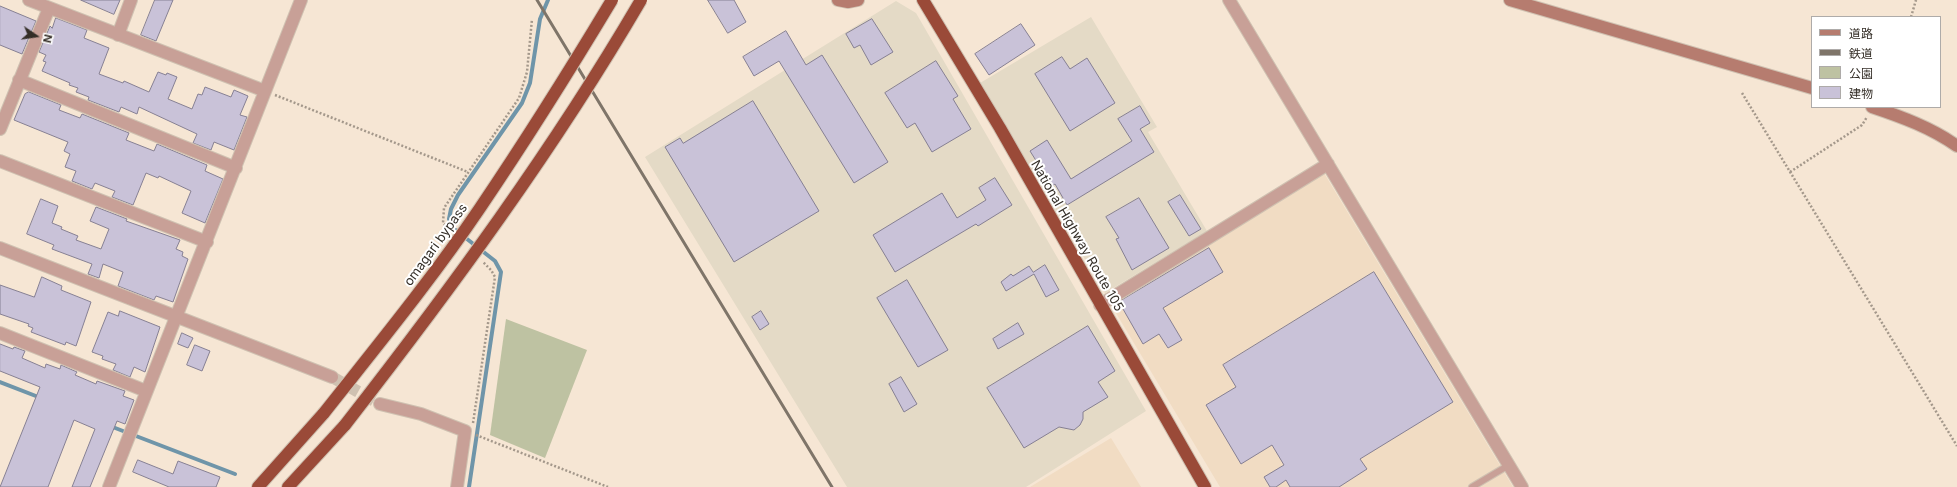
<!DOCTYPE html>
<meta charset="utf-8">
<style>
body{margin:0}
#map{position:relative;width:1957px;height:487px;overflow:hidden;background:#f6e6d4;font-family:Inter,"Noto Sans JP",sans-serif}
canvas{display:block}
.legend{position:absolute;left:1811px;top:16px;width:130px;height:92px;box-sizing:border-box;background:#fff;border:1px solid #aeaba9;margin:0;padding:5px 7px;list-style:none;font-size:12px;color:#342e27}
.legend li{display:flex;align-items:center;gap:8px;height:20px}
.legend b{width:20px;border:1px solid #aeaba9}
.north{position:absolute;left:16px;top:16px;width:40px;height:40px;-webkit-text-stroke:3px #fff;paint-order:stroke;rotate:103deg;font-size:11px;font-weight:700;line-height:16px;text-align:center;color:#342e27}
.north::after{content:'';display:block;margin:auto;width:14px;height:18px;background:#342e27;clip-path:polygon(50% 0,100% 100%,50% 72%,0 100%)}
</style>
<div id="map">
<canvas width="1957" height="487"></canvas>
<ul class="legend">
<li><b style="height:5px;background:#b67c6f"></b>道路</li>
<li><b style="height:5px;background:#7f7569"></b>鉄道</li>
<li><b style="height:11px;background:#bec2a2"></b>公園</li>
<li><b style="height:11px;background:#c9c2d8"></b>建物</li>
</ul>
<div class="north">N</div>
</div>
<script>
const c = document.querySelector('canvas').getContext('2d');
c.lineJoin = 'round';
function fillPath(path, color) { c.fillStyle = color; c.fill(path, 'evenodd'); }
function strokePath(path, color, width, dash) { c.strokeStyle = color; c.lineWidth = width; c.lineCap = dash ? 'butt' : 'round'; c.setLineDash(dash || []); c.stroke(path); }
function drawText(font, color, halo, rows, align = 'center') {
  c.font = font + ' Inter,sans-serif'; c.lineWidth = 4; c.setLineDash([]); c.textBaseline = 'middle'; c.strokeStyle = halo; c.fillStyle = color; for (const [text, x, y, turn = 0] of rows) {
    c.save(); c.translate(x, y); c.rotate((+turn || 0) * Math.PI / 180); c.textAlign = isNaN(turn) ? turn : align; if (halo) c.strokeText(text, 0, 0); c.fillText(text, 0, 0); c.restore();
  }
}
fillPath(new Path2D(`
 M1324 173 1513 487H1220L1110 303Z
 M1111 438 1141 487H1030Z`), '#f1dcc3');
fillPath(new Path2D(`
 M896 1 916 13 1146 411 1026 487H847L645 157Z
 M1091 17 1157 127 1148 132 1207 231 1105 293 980 83Z`), '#e4dac6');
fillPath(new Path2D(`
 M506 319 587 350 545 458 490 435Z`), '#bec2a2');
strokePath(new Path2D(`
 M0 382 41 398
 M110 426 123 431
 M136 436 235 474
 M469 487 501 272 495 261 453 228 449 219 451 209 458 195 522 103 530 83 540 19 548 0`), '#6f95a9', 4);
const building = new Path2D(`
 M81 0H120L114 14Z
 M155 0H173L156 41 141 35Z
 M708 0H734L746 22 728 33Z
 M0 6 36 21 22 54 0 45Z
 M56 18 87 30 84 38 109 48 99 74 123 83 124 81 149 92 158 72 166 75 167 73 177 77 168 99 192 109 198 94 202 95 205 87 231 97 234 90 248 96 240 115 247 117 234 150 214 142 211 150 193 143 197 134 139 107 137 114 121 107 119 112 88 100 89 97 76 92 78 88 69 85 70 83 42 71 46 62 43 61 46 55 39 52 50 26 52 28Z
 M872 19 893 52 871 65 860 45 854 48 846 34Z
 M1021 24 1035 45 989 75 975 54Z
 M786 31 806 65 822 55 888 162 854 183 779 61 754 76 743 57Z
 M1062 57 1070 69 1087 58 1115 103 1070 131 1035 74Z
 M936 61 958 96 953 99 971 129 932 152 915 123 907 128 885 93Z
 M29 92 61 105 59 110 80 118 82 114 129 133 126 140 154 151 157 144 207 165 205 171 223 179 205 223 182 213 191 191 159 176 158 178 146 173 133 205 112 197 115 191 95 183 92 189 72 181 76 171 65 167 70 154 64 151 68 142 14 120 25 94Z
 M753 101 819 211 734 262 665 147 680 138 683 143Z
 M1140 106 1150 123 1140 129 1154 152 1067 205 1055 184 1052 186 1030 151 1047 140 1071 179 1132 141 1118 119Z
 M995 178 1012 205 978 226 976 224 895 272 873 235 942 193 957 218 986 200 979 188Z
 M1180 195 1201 229 1189 236 1168 202Z
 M1139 198 1169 248 1132 270 1116 239 1119 238 1106 217Z
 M41 199 58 206 52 223 62 227 61 229 78 236 76 240 101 249 109 229 90 221 96 207 127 219 126 221 180 240 176 249 183 252 182 256 188 259 173 302 156 296 154 300 118 286 123 272 103 264 99 278 88 274 92 264 52 249 54 245 27 234Z
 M1209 248 1223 272 1163 308 1182 340 1168 348 1159 334 1143 344 1119 302Z
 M1045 265 1059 290 1046 297 1034 274 1006 291 1001 282 1011 274 1013 276 1029 266 1033 272Z
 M1374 272 1453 402 1360 459 1367 469 1339 487H1290L1286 480 1276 487H1270L1264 477 1284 465 1272 445 1241 464 1206 405 1236 387 1223 365Z
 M42 277 62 286 61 290 91 302 76 346 66 342 65 345 31 332 33 328 28 326 29 324 0 314V285L34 297Z
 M907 280 948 350 918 367 877 298Z
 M120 311 160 327 145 372 134 367 130 377 113 370 116 364 102 359 103 356 92 352 108 312 118 316Z
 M761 311 769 324 760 330 752 317Z
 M1018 323 1024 334 998 349 993 339Z
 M1088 326 1115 371 1098 382 1108 397 1083 412V419L1080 425 1074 430 1059 427 1024 448 987 388Z
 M182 333 193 338 188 348 178 344Z
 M0 344 13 349 14 347 25 351 22 358 45 368 46 364 60 369 61 365 77 372 75 375 96 384 97 381 125 391 123 396 134 400 125 424 117 421 90 487H72L95 429 74 420 48 487H0L40 387 0 371Z
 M195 345 210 351 202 371 187 365Z
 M901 377 917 404 904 412 889 384Z
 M138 460 173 474 178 461 220 477 216 487H169L133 472Z`);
fillPath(building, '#c9c2d8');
strokePath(building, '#868093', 1);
strokePath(new Path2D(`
 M332 377 380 404`), '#cfc1b1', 12, [12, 6]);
const lane = new Path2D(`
 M1472 487 1509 465`);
const street = new Path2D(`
 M29 0 265 91
 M1229 0 1522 487
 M118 35 131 0
 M19 80 236 168
 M0 129 49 8
 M0 161 207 242
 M0 248 332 377
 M1100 305 1328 164
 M0 333 146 391
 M380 404 421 414 465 431 457 487
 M109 487 301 0`);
const secondary = new Path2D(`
 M838 0 848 2 858 0
 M1510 0 1812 88
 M1872 107C1902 117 1932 128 1957 146`);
const highway = new Path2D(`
 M923 0 1000 128 1205 487
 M258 487 324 413
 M288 487 345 425`);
strokePath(lane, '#cfc1b1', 8);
strokePath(street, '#cfc1b1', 14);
strokePath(secondary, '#cfc1b1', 14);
strokePath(highway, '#cfc1b1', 14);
strokePath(new Path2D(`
 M1911 17 1916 0
 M1742 93 1957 446
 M275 95 468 172
 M1790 172 1862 125 1867 117
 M451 231 443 223 444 208 519 98 527 72 532 19
 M473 423 495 277 491 270 483 262
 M476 435 608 487`), '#a4988b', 2.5, [2, 2]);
strokePath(lane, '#c8a097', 6);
strokePath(street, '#c8a097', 12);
strokePath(secondary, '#b67c6f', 12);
strokePath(highway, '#9a4a38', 12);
strokePath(new Path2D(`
 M537 0 832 487`), '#7f7569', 3);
const highwayBridge = new Path2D(`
 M324 413C377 346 432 279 480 208 526 140 570 70 612 0
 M345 425C451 289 554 149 641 0`);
strokePath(highwayBridge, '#cfc1b1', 14, []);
strokePath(highwayBridge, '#9a4a38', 12);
drawText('13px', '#342e27', '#fff', [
 ["National Highway Route 105",1077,236,60],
 ["omagari bypass",436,245,-54]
]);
</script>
